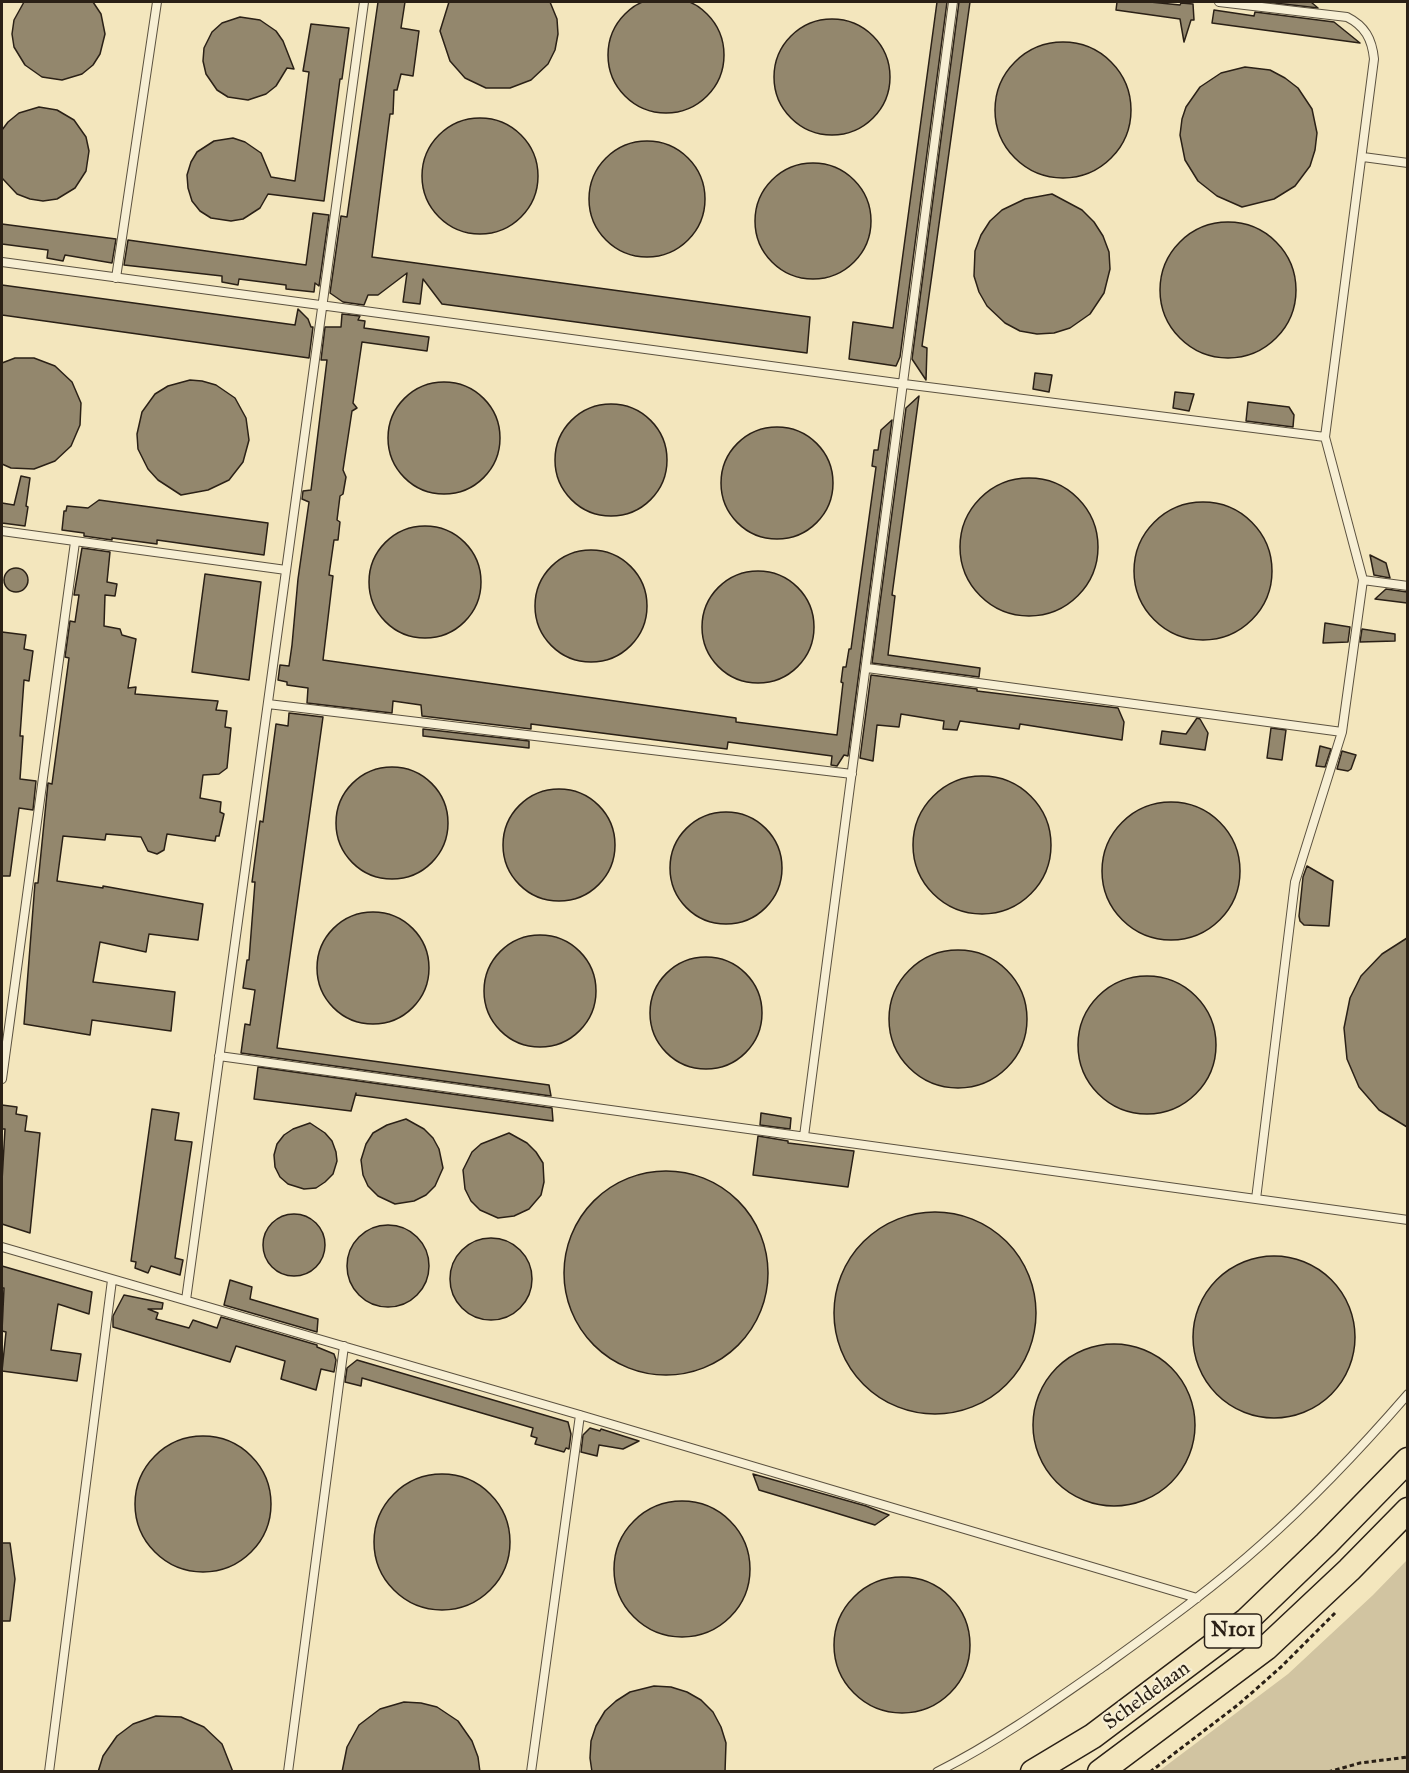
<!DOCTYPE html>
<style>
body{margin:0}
#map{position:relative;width:1409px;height:1773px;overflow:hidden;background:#f3e6bd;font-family:"IM FELL Great Primer",serif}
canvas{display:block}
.frame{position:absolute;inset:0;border:3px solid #2a2016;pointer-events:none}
</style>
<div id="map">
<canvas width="1409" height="1773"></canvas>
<div class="frame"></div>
</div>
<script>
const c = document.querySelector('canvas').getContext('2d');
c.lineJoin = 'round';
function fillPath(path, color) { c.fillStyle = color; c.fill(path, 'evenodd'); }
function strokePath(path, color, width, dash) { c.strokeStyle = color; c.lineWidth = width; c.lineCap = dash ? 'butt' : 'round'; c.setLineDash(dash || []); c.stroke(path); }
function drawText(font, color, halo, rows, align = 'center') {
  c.font = font + ' "IM FELL Great Primer",serif'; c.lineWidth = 4.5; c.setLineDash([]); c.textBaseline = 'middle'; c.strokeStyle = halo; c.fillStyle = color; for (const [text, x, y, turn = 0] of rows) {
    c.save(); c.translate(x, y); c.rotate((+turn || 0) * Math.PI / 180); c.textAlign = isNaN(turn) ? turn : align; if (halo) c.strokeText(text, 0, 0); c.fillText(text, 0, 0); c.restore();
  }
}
fillPath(new Path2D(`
 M1407 1560V1771H1159L1288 1674 1373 1595Z`), '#d1c4a1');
const building = new Path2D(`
 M608 55a58 58 0 1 1 116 0a58 58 0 1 1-116 0Z
 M24 2H93L101 14 105 34 100 54 93 65 82 74 62 80 42 77 25 65 14 47 12 34 14 20Z
 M378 2H405L401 28 419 31 413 76 401 74 397 90H394L393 114H390L372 257 810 317 807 353 442 304 423 279 420 304 403 302 407 273 378 295H368L364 305 343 302 330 293 341 216 347 217Z
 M449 2H550L557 19 558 34 555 50 548 64 531 80 510 88H486L465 78 450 61 440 31Z
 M937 2H947L900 357 896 366 849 359 853 322 893 328Z
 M959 2H970L922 346 927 348 926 380 912 359Z
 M1117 2H1150L1180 5 1181 3 1193 4 1194 20H1191L1184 42 1180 19 1116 10Z
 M1266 2H1311L1318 8Z
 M1214 10 1254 16 1255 12 1334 22 1360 43 1212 23Z
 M240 17 260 20 276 31 283 41 294 69 287 68 276 86 266 94 248 100 228 97 217 90 206 74 203 61 204 48 212 32 222 23Z
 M774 77a58 58 0 1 1 116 0a58 58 0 1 1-116 0Z
 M311 24 349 28 342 79H340L324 201 268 194 260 208 243 219 231 221 211 218 200 211 192 201 188 188 187 175 191 162 197 152 214 141 233 138 245 142 261 153 271 177 295 181 309 72 303 71Z
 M995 110a68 68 0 1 1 136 0a68 68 0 1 1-136 0Z
 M1245 67 1270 70 1285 78 1298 88 1312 109 1317 133 1315 150 1310 166 1295 186 1274 199 1242 207 1217 196 1198 181 1185 160 1180 135 1182 119 1186 107 1200 87 1221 73Z
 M39 107 57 110 74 120 86 137 89 151 86 171 75 188 57 199 43 201 30 199 17 194 2 178V130L8 122 19 113Z
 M422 176a58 58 0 1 1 116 0a58 58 0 1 1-116 0Z
 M589 199a58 58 0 1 1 116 0a58 58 0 1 1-116 0Z
 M755 221a58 58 0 1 1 116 0a58 58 0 1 1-116 0Z
 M1052 194 1082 210 1094 222 1103 236 1109 252 1110 269 1104 293 1090 314 1070 328 1054 333 1037 334 1020 331 1005 323 987 306 979 292 974 276 975 251 981 235 990 221 1002 210 1025 199Z
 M313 213 329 215 319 286 315 283 314 292 286 289V285L239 279 238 285 222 282V276L124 265 128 240 306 265Z
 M1160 290a68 68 0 1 1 136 0a68 68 0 1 1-136 0Z
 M2 224 116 239 112 263 65 255 63 261 47 258 48 250 2 244Z
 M2 285 295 325 298 309 308 319 311 327H313L309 358 2 315Z
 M342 314 360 316 358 320 365 321 364 328 429 337 427 351 362 342 353 403 357 408 352 411 343 470 346 477 343 494 340 496 337 520 340 522 338 540H334L329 575 333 576 323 660 736 718V722L837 735 843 683 841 682 843 667H846L849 649H851L876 467 872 466 874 450H878L881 430 892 420 848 756 844 755 837 766 831 765 832 756 728 742 727 749 531 724V729L422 716 421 705 393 701 392 713 307 703 308 688 287 685V682L278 680 280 665 289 666 292 645 298 579 309 502 302 499 303 491 311 490 327 360H321L325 327H341Z
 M15 358H34L55 366 72 382 81 403 80 425 71 446 55 461 34 469 11 468 2 464V363Z
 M1035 373 1052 375 1049 392 1033 389Z
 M190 380 202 381 216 385 235 398 246 418 249 440 243 462 229 480 208 490 181 495 158 480 148 469 138 449 137 434 142 412 155 394 168 386Z
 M388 438a56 56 0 1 1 112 0a56 56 0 1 1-112 0Z
 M1175 392 1194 394 1189 411 1173 408Z
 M919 396 892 595 895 596 888 655 980 668 979 677 872 663 906 408Z
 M1248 402 1289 407 1294 415 1293 427 1246 421Z
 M555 460a56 56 0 1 1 112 0a56 56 0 1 1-112 0Z
 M721 483a56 56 0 1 1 112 0a56 56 0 1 1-112 0Z
 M21 476 30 478 26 506 28 507 25 526 2 523V503L14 505Z
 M960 547a69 69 0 1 1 138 0a69 69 0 1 1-138 0Z
 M99 500 268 523 264 555 157 540V544L112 538V540L84 536V533L62 530 64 511H66L67 506 88 508Z
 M1134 571a69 69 0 1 1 138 0a69 69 0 1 1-138 0Z
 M369 582a56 56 0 1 1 112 0a56 56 0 1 1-112 0Z
 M82 548 110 552 107 582 117 584 115 596 105 595 104 626 120 629 122 635 136 639 128 688 136 687 135 694 218 701 216 710 227 711 225 727 231 728 227 768 219 774 203 775 200 798 221 802 220 812 224 814 219 836H216L215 841 167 834 164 850 157 854 148 851 141 837 106 834 105 840 63 836 57 881 103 888V886L203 904 198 940 149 934 146 952 100 942 93 982 175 992 171 1031 92 1020 90 1035 24 1024 35 883H38L48 783 52 784 69 658 65 657 70 621 75 622 79 595H74Z
 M535 606a56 56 0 1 1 112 0a56 56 0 1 1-112 0Z
 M1370 555 1386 563 1390 578 1374 575Z
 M4 580a12 12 0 1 1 24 0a12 12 0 1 1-24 0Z
 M702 627a56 56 0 1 1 112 0a56 56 0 1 1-112 0Z
 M205 574 261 582 249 680 192 672Z
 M1386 589 1407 592V603L1375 599Z
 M1325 623 1350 627 1348 642 1323 643Z
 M1362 629 1395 634V641L1360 642Z
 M2 632 26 635 24 649 33 651 29 681 24 680 20 736H23L20 779 36 781 33 810 19 808 10 876H2Z
 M871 675 977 689V691L1118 708 1124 722 1122 740 1020 724 1019 729 960 721 957 730 943 729 944 721 901 714 899 727 877 725 873 761 860 758Z
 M289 713 323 717 277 1048 549 1085 551 1096 241 1053 245 1024 250 1025 255 990 243 988 247 960H249L255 882H252L260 821 263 822 276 724 288 726Z
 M1197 718 1200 719 1208 733 1205 750 1160 744 1162 731 1186 734Z
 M1271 728 1286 730 1282 760 1267 758Z
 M423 729 529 741V748L423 736Z
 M1320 746 1331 749 1325 767 1316 766Z
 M1342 751 1356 755 1351 769 1348 771 1337 769Z
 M336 823a56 56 0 1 1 112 0a56 56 0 1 1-112 0Z
 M913 845a69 69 0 1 1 138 0a69 69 0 1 1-138 0Z
 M503 845a56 56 0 1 1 112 0a56 56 0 1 1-112 0Z
 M1102 871a69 69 0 1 1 138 0a69 69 0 1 1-138 0Z
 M670 868a56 56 0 1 1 112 0a56 56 0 1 1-112 0Z
 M1307 866 1333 881 1329 926 1304 925 1300 921 1299 916 1303 877Z
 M317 968a56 56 0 1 1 112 0a56 56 0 1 1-112 0Z
 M484 991a56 56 0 1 1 112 0a56 56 0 1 1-112 0Z
 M1407 938V1127L1379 1110 1359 1087 1347 1059 1344 1028 1350 998 1361 976 1382 954Z
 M889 1019a69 69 0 1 1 138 0a69 69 0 1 1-138 0Z
 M650 1013a56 56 0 1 1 112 0a56 56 0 1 1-112 0Z
 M1078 1045a69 69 0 1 1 138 0a69 69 0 1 1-138 0Z
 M258 1067 552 1108 553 1121 356 1095V1093L351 1111 254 1099Z
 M2 1105 17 1107 16 1114 27 1116 25 1131 40 1133 30 1233 2 1224V1181L5 1129H2Z
 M152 1109 179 1113 175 1140 192 1142 175 1258 183 1260 180 1275 151 1266 148 1273 135 1268 136 1262 131 1261Z
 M761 1113 791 1118 790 1129 760 1125Z
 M406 1119 424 1129 433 1138 439 1149 443 1168 435 1186 426 1195 414 1201 395 1204 378 1196 368 1186 363 1175 361 1160 366 1144 373 1133 387 1125Z
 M310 1123 325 1133 332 1141 336 1152 337 1161 333 1174 325 1182 316 1188 304 1189 288 1184 280 1177 275 1167 274 1155 277 1144 284 1135 293 1129Z
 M509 1133 527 1143 536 1152 543 1163 544 1182 541 1195 529 1209 514 1216 498 1218 480 1210 471 1201 465 1189 463 1170 472 1152 481 1144Z
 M758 1136 788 1141V1143L854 1151 848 1187 753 1175Z
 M564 1273a102 102 0 1 1 204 0a102 102 0 1 1-204 0Z
 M834 1313a101 101 0 1 1 202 0a101 101 0 1 1-202 0Z
 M263 1245a31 31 0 1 1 62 0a31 31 0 1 1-62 0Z
 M347 1266a41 41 0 1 1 82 0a41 41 0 1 1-82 0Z
 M450 1279a41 41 0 1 1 82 0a41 41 0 1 1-82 0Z
 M1193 1337a81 81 0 1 1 162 0a81 81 0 1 1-162 0Z
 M2 1266 92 1292 89 1314 58 1304 51 1350 81 1354 77 1381 2 1371 6 1332 2 1331 4 1288H2Z
 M230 1280 252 1287 250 1299 318 1319 317 1332 224 1305Z
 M124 1295 163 1303 162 1309H148L158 1313 156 1319 189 1328 193 1320 217 1328 221 1317 317 1345V1347L334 1354 336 1360 334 1372 321 1369 316 1390 281 1379 285 1361 236 1346 230 1362 113 1327V1316Z
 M1033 1425a81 81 0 1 1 162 0a81 81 0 1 1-162 0Z
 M357 1360 568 1422 571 1434 569 1449 566 1448 564 1452 535 1444 537 1438 531 1436 533 1428 362 1378 361 1386 345 1382 347 1368Z
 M590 1428 600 1431 601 1429 639 1441 623 1449 599 1445 597 1456 581 1452 583 1435Z
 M135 1504a68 68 0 1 1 136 0a68 68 0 1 1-136 0Z
 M374 1542a68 68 0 1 1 136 0a68 68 0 1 1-136 0Z
 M753 1474 866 1506 889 1515 875 1525 826 1510 759 1490Z
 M614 1569a68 68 0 1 1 136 0a68 68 0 1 1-136 0Z
 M2 1543H10L15 1579 10 1621H2Z
 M834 1645a68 68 0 1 1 136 0a68 68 0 1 1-136 0Z
 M654 1686 671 1687 687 1692 701 1700 713 1712 721 1727 726 1743 725 1772H592L590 1758 591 1741 596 1726 605 1711 616 1701 630 1692Z
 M404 1702 421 1703 437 1707 458 1721 472 1741 478 1757 480 1772H342L347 1747 359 1725 380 1709Z
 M156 1716 181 1717 204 1727 222 1744 233 1772H98L103 1756 117 1736 133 1724Z`);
fillPath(building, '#93876d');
strokePath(building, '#2a2016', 1.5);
const lane = new Path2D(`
 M1219 2 1347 17C1365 26 1372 39 1374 59L1325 437 1363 580 1342 732 1295 882 1256 1199
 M1363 157 1408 163
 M2 262 904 384 1325 437
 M116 278 157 2
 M2 531 286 570
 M1363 580 1408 586
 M867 668 1342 732
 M268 704 852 774
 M219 1056 1408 1220
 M2 1079 75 542
 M804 1136 953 2
 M2 1247 580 1415 1197 1598
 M186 1300 364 2
 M49 1772 112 1280
 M288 1772 344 1346
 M531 1772 580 1415
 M937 1772C995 1743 1050 1704 1103 1667 1157 1628 1212 1589 1262 1544 1314 1498 1362 1447 1408 1394`);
const primary = new Path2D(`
 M1033 1772 1093 1736 1247 1620 1326 1544 1408 1460
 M1100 1772 1266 1648 1349 1570 1408 1510`);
strokePath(lane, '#5c5240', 10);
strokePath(primary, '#2a2016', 27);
strokePath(new Path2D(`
 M1150 1772 1239 1704 1281 1667 1335 1613
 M1328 1772 1360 1763 1408 1757`), '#2a2016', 3, [4.5, 3]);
strokePath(lane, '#f7efd4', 8);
strokePath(primary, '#f3e6bd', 24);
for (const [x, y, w] of [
 [1233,1631,57]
]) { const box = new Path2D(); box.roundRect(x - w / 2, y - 17, w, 34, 4.5); c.fillStyle = '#f7efd4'; c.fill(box); strokePath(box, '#2a2016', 1.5); }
drawText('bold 20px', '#2a2016', null, [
 ["N101",1233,1631]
]);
drawText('21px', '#2a2016', '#f7efd4', [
 ["Scheldelaan",1147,1696,-36]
]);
</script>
